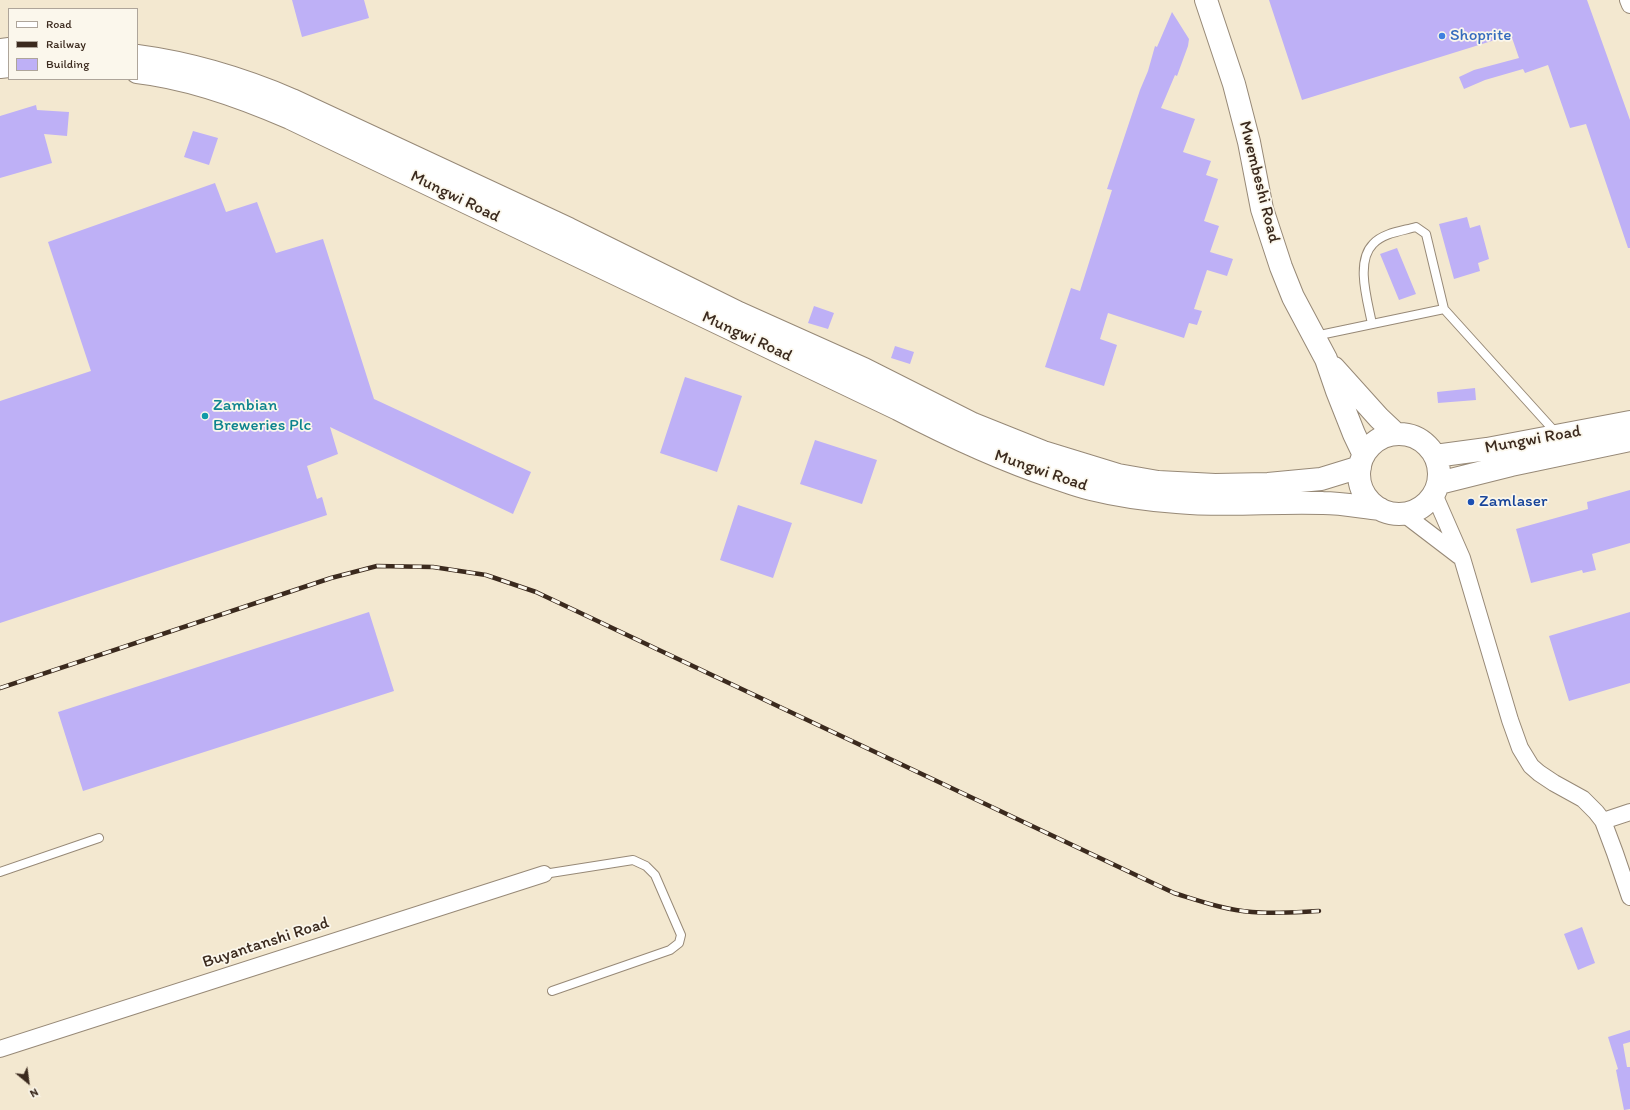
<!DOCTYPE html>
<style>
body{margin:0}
#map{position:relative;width:1630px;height:1110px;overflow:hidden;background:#f3e8d0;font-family:Itim,sans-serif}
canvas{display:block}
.legend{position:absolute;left:8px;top:8px;width:130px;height:72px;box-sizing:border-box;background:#fbf7ec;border:1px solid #aea59a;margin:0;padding:5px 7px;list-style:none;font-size:12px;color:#3b2a1e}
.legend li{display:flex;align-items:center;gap:8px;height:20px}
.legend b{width:20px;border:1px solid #aea59a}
.north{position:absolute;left:8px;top:1062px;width:40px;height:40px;-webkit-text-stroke:3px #fbf7ec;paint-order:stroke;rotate:151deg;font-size:11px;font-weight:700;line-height:16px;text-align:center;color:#3b2a1e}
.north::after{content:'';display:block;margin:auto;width:14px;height:18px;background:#3b2a1e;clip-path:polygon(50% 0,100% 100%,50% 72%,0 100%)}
</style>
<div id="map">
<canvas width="1630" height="1110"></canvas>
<ul class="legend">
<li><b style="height:5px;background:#fff"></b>Road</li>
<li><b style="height:5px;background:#3b2a1e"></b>Railway</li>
<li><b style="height:11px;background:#beb0f6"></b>Building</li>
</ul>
<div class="north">N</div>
</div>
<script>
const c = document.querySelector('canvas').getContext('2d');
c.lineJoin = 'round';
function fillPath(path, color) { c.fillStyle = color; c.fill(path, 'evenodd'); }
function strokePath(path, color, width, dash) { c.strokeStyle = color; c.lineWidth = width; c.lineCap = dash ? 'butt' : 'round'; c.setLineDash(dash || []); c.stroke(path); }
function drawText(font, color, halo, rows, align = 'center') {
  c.font = font + ' Itim,sans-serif'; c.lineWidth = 3.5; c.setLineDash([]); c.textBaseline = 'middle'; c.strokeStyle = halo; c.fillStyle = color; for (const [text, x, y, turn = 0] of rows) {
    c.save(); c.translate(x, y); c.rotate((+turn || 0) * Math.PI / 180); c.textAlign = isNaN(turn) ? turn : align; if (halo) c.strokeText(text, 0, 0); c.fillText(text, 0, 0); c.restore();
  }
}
fillPath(new Path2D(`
 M292 0H364L369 18 302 37Z
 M1269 0H1587L1630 120V248H1628L1586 124 1570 128 1548 65 1525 73 1523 69 1485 80 1464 89 1459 77 1474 70 1519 58 1511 35 1302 100Z
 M1172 12 1189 39 1188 46 1177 76 1175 75 1161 108 1195 119 1183 152 1211 161 1206 175 1218 179 1204 221 1219 226 1210 252 1233 259 1227 276 1207 270 1194 309 1202 311 1197 325 1189 323 1184 338 1108 313 1100 339 1117 345 1104 386 1045 367 1071 288 1080 291 1112 190 1107 189 1140 90 1148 71 1155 46 1157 47Z
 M36 105 37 110 69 112 67 136 44 134 52 163 0 178V116Z
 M193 131 218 138 209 165 184 157Z
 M215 183 226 212 257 202 276 253 323 239 374 399 531 472 513 514 330 427 338 454 307 466 317 499 322 497 327 515 0 623V401L91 371 48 242Z
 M1467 217 1470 228 1480 225 1489 259 1478 263 1480 271 1454 279 1439 224Z
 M1397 248 1416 294 1399 300 1380 254Z
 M814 306 834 313 828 329 808 323Z
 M895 346 914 352 910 364 891 358Z
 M685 377 742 396 717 472 660 453Z
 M1475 388 1476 400 1438 403 1437 392Z
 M815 440 877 460 862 504 800 484Z
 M1630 490V543L1592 554 1596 570 1583 573 1582 570 1531 583 1516 529 1588 509 1587 502Z
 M738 505 792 523 773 578 720 560Z
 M369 612 394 691 83 791 58 712Z
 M1630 612V683L1569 701 1549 636Z
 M1582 927 1595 963 1578 970 1564 934Z
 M1630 1030V1042L1623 1044 1627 1067H1630V1109L1624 1110 1616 1070 1618 1069 1608 1037Z`), '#beb0f6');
const lane = new Path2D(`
 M1372 324C1368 302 1355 262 1373 244 1383 233 1402 231 1416 227L1426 234 1444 309
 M1315 336 1444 309 1557 434
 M0 872 99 838
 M544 874 633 860 646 866 655 875 681 935 679 943 670 950 552 991`);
const street = new Path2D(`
 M1628 0 1630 5
 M1434 494 1462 558 1510 720 1520 748 1531 766 1539 773 1554 783 1583 799 1596 812 1603 821 1615 853 1630 897
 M1404 514 1459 556
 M1603 821 1630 812
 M0 1049 544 874`);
const secondary = new Path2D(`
 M1206 0 1234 84 1249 142 1262 209 1281 267 1293 297 1326 359 1337 391 1354 434 1364 455
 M0 50 9 49
 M137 56C190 63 243 79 292 100L569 229 739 313 864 369 973 424 1043 452 1118 475 1158 482 1215 485 1268 484 1321 479 1360 467
 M0 67 9 66
 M137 72C190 78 242 97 290 118L898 409C948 435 999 459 1053 477 1065 481 1078 486 1091 489 1119 496 1149 500 1177 502 1226 507 1274 501 1323 503 1342 503 1361 507 1380 509
 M1334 368 1379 418 1396 434
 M1359 474a40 40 0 1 1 80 0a40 40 0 1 1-80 0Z
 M1435 456 1487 449 1630 422
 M1439 483 1511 465 1630 440`);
strokePath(lane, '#978977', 10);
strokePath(street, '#978977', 18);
strokePath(secondary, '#978977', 24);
strokePath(lane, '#fff', 8);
strokePath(street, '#fff', 16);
strokePath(secondary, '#fff', 22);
const rail = new Path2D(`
 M0 688 331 578 377 566 433 567 486 575 536 592 1174 893C1200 901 1225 910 1252 912 1274 914 1297 912 1319 911`);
strokePath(rail, '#3b2a1e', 4.5);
strokePath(rail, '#fbf7ec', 3, [9]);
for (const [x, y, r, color] of [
 [1442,36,4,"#3f7fe0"],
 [205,416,4,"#0f9aa8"],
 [1471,502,4,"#1a4fb4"]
]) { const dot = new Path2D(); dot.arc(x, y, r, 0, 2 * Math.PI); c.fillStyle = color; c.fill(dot); strokePath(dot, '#fbf7ec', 1.5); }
drawText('17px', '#366cbe', '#fbf7ec', [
 ["Shoprite",1450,36]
], 'left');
drawText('17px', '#3b2a1e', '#fbf7ec', [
 ["Mwembeshi Road",1259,182,76],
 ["Mungwi Road",455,197,26],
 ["Mungwi Road",747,337,25],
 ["Mungwi Road",1533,440,-10],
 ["Mungwi Road",1041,471,19],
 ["Buyantanshi Road",266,943,-18]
]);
drawText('17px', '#0d838f', '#fbf7ec', [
 ["Zambian",213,406],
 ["Breweries Plc",213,426]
], 'left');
drawText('17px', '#164399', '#fbf7ec', [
 ["Zamlaser",1479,502]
], 'left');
</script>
